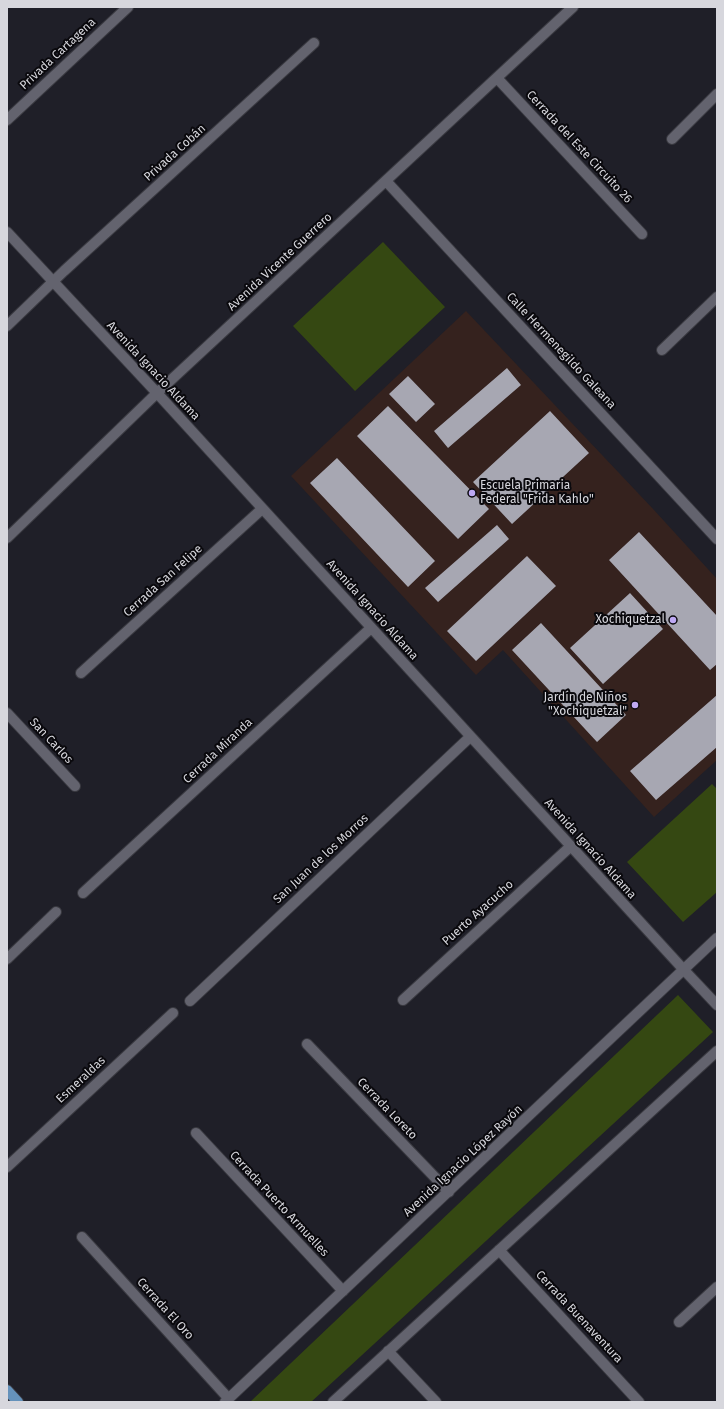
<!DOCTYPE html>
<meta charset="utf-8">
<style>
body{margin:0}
#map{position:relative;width:724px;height:1409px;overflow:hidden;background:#1f1f28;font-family:"Fira Sans",sans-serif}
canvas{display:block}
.frame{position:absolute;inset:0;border:8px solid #d7d7dd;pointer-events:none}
</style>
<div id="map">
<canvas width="724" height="1409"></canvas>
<div class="frame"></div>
</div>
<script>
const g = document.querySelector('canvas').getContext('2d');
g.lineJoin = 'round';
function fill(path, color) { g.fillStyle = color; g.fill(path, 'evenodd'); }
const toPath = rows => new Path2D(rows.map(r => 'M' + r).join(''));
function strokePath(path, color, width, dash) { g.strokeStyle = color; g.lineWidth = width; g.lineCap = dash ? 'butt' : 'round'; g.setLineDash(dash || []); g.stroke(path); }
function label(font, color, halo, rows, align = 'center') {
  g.font = font + ' "Fira Sans",sans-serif'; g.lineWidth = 4; g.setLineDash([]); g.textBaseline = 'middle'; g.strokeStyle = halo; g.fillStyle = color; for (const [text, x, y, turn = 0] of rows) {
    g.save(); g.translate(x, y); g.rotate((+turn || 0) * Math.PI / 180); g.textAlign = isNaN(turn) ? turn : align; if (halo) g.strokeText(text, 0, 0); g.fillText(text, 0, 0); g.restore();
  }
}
fill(toPath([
 [466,311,654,510,717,579,717,760,654,817,503,650,476,675,291,476]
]), '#35221e');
fill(toPath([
 [383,242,445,307,355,391,293,326],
 [712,784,717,789,717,892,683,922,627,862],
 [678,995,713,1032,311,1402,250,1402]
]), '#354812');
fill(toPath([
 [507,368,521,385,448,448,434,431],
 [408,376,435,404,416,422,389,394],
 [388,406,489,509,458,539,357,436],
 [550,411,589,453,512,524,473,482],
 [337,458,435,561,408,587,310,483],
 [497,525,509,539,438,602,425,588],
 [639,532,717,616,717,664,710,670,609,560],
 [527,556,556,586,476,661,447,631],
 [630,593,663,629,603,684,570,648],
 [541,623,626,715,597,742,512,650],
 [717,695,717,747,656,800,630,771]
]), '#a7a7b2');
const minor = toPath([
 [497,78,642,234],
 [7,120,128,7],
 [672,139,717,94],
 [386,181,717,539],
 [7,232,157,393,684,970,717,1005],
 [7,326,64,271,314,43],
 [662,350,717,297],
 [7,538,157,393,573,7],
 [81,673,262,509],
 [7,713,75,786],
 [83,893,371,628],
 [7,959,56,912],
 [403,1000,571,846],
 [190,1001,470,737],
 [307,1044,449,1192],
 [196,1133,343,1291],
 [7,1167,173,1013],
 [82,1237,229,1399],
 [499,1250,639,1402],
 [679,1322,717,1287],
 [388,1351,436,1402],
 [225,1402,717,938],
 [333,1402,717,1051]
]);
const major = toPath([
 [7,1390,18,1402]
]);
strokePath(minor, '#3a3a41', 12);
strokePath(major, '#3a3a41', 12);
strokePath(minor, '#63636e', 10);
strokePath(major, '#6592bb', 10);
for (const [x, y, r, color] of [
 [472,493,4,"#bea9f4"],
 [673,620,4,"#bea9f4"],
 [635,705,4,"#bea9f4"]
]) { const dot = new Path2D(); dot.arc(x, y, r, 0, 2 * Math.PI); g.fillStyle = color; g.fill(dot); strokePath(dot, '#0a090d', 1.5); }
label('12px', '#d7d7dd', '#0a090d', [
 ["Privada Cartagena",58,54,-43],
 ["Cerrada del Este Circuito 26",579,147,47],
 ["Privada Cobán",175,153,-42],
 ["Avenida Vicente Guerrero",280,262,-43],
 ["Calle Hermenegildo Galeana",561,351,47],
 ["Avenida Ignacio Aldama",153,371,47],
 ["Cerrada San Felipe",163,581,-42],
 ["Avenida Ignacio Aldama",372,610,48],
 ["San Carlos",51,741,47],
 ["Cerrada Miranda",218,751,-43],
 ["Avenida Ignacio Aldama",590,849,48],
 ["San Juan de los Morros",321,859,-43],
 ["Puerto Ayacucho",478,913,-42],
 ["Esmeraldas",81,1080,-43],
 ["Cerrada Loreto",387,1109,46],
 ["Avenida Ignacio López Rayón",463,1161,-43],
 ["Cerrada Puerto Armuelles",279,1204,47],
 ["Cerrada El Oro",165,1309,48],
 ["Cerrada Buenaventura",579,1317,47]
]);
label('12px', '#d7d7dd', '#0a090d', [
 ["Escuela Primaria",480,486,"left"],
 ["Federal \"Frida Kahlo\"",480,500,"left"],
 ["Xochiquetzal",665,620],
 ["Jardín de Niños",627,698],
 ["\"Xochiquetzal\"",627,712]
], 'right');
</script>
